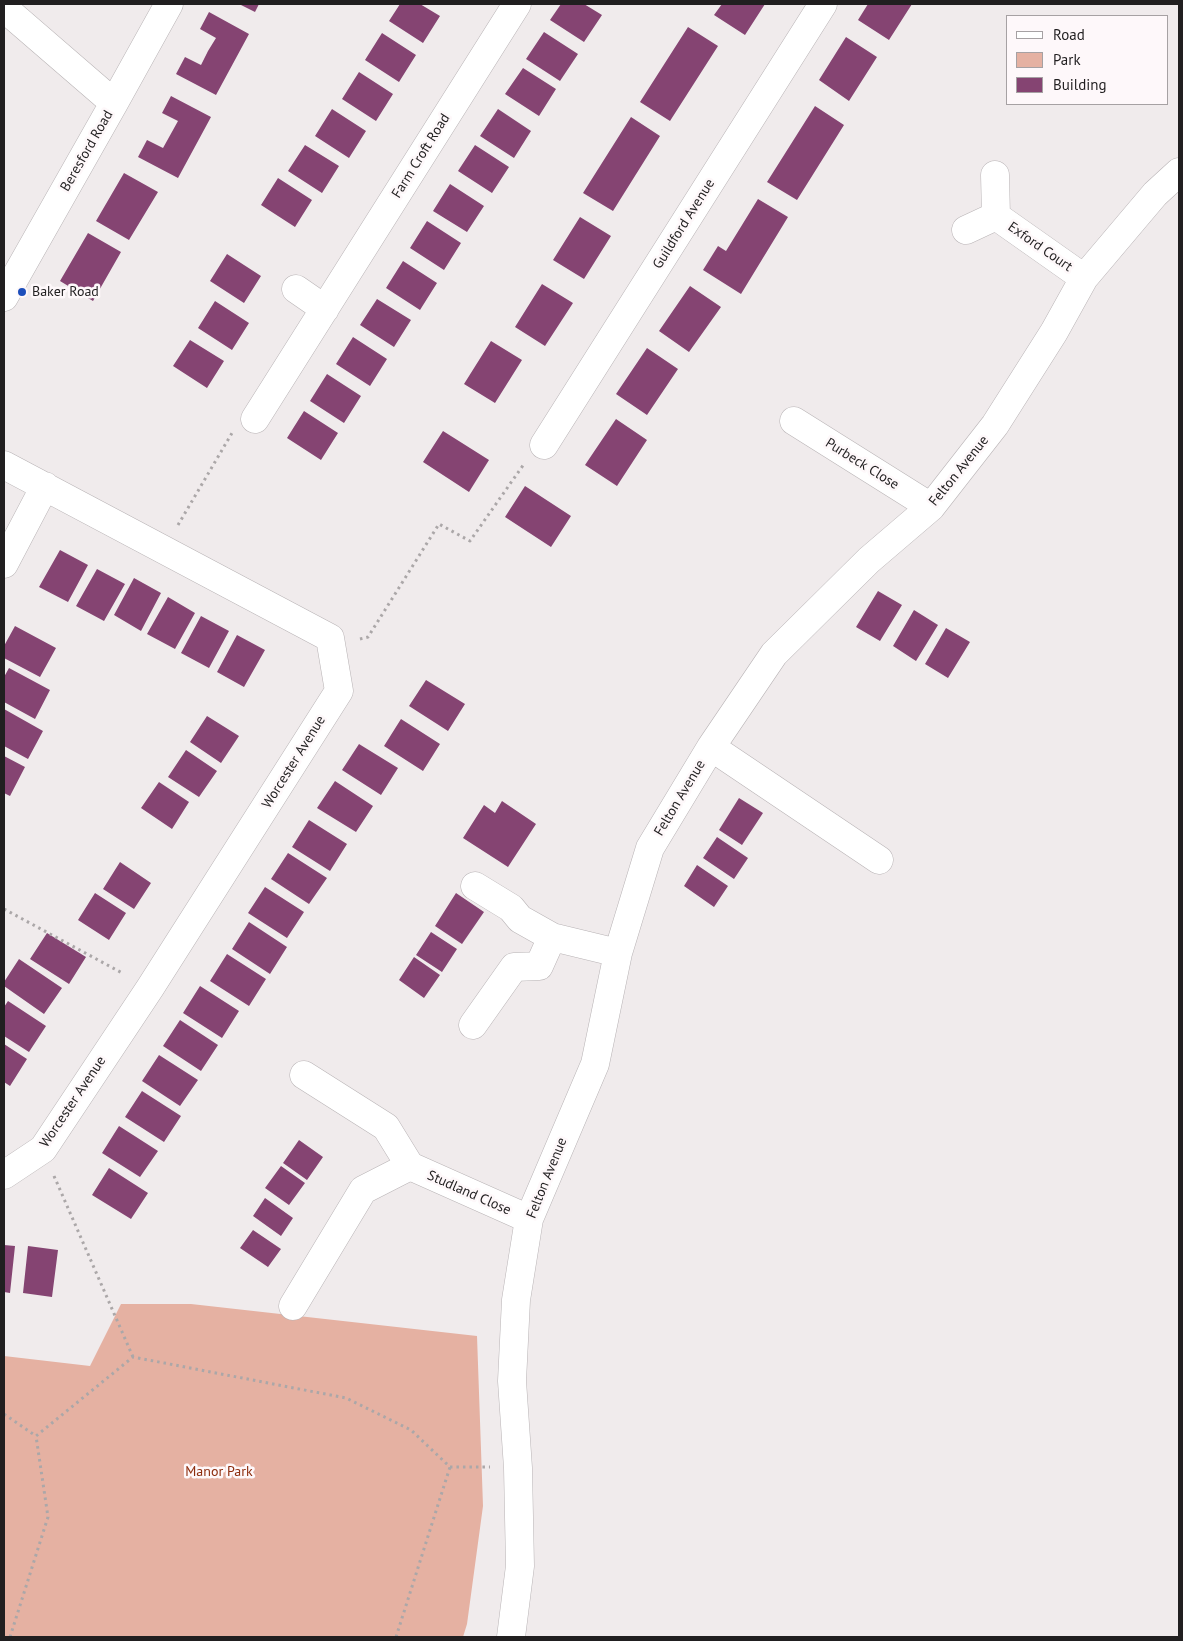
<!DOCTYPE html>
<style>
body{margin:0}
#map{position:relative;width:1183px;height:1641px;overflow:hidden;background:#f0ebec;font-family:"PT Sans",sans-serif}
canvas{display:block}
.frame{position:absolute;inset:0;border:5px solid #211f20;pointer-events:none}
.legend{position:absolute;left:1006px;top:15px;width:162px;height:90px;box-sizing:border-box;background:#fef8fa;border:1px solid #a6a1a3;margin:0;padding:6px 9px;list-style:none;font-size:15px;color:#211f20}
.legend li{display:flex;align-items:center;gap:10px;height:25px}
.legend b{width:25px;border:1px solid #a6a1a3}
</style>
<div id="map">
<canvas width="1183" height="1641"></canvas>
<div class="frame"></div>
<ul class="legend">
<li><b style="height:6px;background:#fff"></b>Road</li>
<li><b style="height:14px;background:#e5b1a2"></b>Park</li>
<li><b style="height:14px;background:#854472"></b>Building</li>
</ul>
</div>
<script>
const g = document.querySelector('canvas').getContext('2d');
g.lineJoin = 'round';
function fill(path, color) { g.fillStyle = color; g.fill(path, 'evenodd'); }
const toPath = rows => new Path2D(rows.map(r => 'M' + r).join(''));
function strokePath(path, color, width, dash) { g.strokeStyle = color; g.lineWidth = width; g.lineCap = dash ? 'butt' : 'round'; g.setLineDash(dash || []); g.stroke(path); }
function label(font, color, halo, rows, align = 'center') {
  g.font = font + ' "PT Sans",sans-serif'; g.lineWidth = 5; g.setLineDash([]); g.textBaseline = 'middle'; g.strokeStyle = halo; g.fillStyle = color; for (const [text, x, y, turn = 0] of rows) {
    g.save(); g.translate(x, y); g.rotate((+turn || 0) * Math.PI / 180); g.textAlign = isNaN(turn) ? turn : align; if (halo) g.strokeText(text, 0, 0); g.fillText(text, 0, 0); g.restore();
  }
}
fill(toPath([
 [121,1304,191,1304,477,1336,483,1506,467,1624,463,1637,4,1637,4,1356,90,1366]
]), '#e5b1a2');
fill(toPath([
 [239,4,259,4,255,12],
 [400,4,420,4,440,16,423,43,389,21],
 [561,4,584,4,602,15,584,42,550,20],
 [722,4,765,4,745,35,714,15],
 [868,4,912,4,889,40,858,20],
 [209,12,249,34,216,95,176,74,185,57,201,65,208,51,216,38,200,29],
 [688,27,718,46,670,121,640,102],
 [544,32,578,54,560,81,526,59],
 [382,33,416,55,399,82,365,60],
 [846,37,877,57,849,101,819,80],
 [523,68,556,89,539,116,505,94],
 [359,72,393,94,376,121,342,99],
 [171,96,211,117,178,178,138,157,147,140,163,148,178,121,162,113],
 [815,106,844,125,797,200,767,182],
 [332,109,366,131,349,158,315,136],
 [498,109,531,131,514,158,480,136],
 [631,117,660,136,613,211,583,193],
 [305,145,339,166,322,193,288,171],
 [475,145,509,167,492,193,458,171],
 [124,173,158,192,129,240,96,221],
 [278,178,312,200,295,227,261,205],
 [450,184,484,206,467,232,433,211],
 [758,199,788,217,741,294,703,270,718,246,726,251],
 [580,217,611,236,584,279,553,260],
 [427,221,461,243,444,270,410,248],
 [88,233,121,252,93,301,60,281],
 [227,254,261,276,244,303,210,281],
 [403,261,437,283,420,310,386,288],
 [542,284,573,303,545,346,515,327],
 [690,286,721,307,689,352,659,331],
 [377,299,411,320,394,347,360,325],
 [215,301,249,323,232,350,198,328],
 [353,337,387,359,370,386,336,364],
 [190,340,224,361,207,388,173,366],
 [491,341,522,360,495,403,464,384],
 [647,348,678,369,647,415,616,394],
 [327,374,361,396,344,423,310,401],
 [304,411,338,433,321,460,287,438],
 [616,419,647,440,617,486,585,465],
 [443,431,489,460,469,492,423,462],
 [525,486,571,516,551,547,505,517],
 [60,550,88,565,68,602,39,587],
 [97,569,125,584,104,621,76,606],
 [134,578,161,593,141,631,114,615],
 [878,591,902,605,880,641,856,627],
 [168,597,195,613,175,649,147,634],
 [914,610,938,625,916,661,893,646],
 [201,616,229,631,209,668,181,653],
 [15,626,56,648,40,677,4,658,4,646],
 [946,628,970,642,948,678,925,664],
 [237,635,265,650,244,687,217,672],
 [9,668,50,690,35,719,4,702,4,677],
 [426,680,465,704,448,731,409,706],
 [4,709,43,731,28,759,4,746],
 [207,716,239,736,221,763,190,742],
 [401,719,440,744,423,771,384,746],
 [359,744,398,768,381,795,342,770],
 [186,750,217,771,199,797,168,777],
 [4,756,25,767,10,796,4,793],
 [335,781,373,806,356,832,317,808],
 [159,782,189,802,172,829,141,808],
 [739,798,763,813,742,845,719,830],
 [502,801,536,824,508,867,463,838,484,805,495,813],
 [309,820,347,844,330,871,292,847],
 [717,837,748,858,734,879,703,858],
 [288,853,327,878,309,904,271,879],
 [120,862,151,883,134,909,103,889],
 [697,865,728,886,714,907,684,886],
 [265,887,304,912,287,938,248,913],
 [95,893,126,913,109,940,78,920],
 [456,893,484,912,462,944,435,926],
 [249,922,287,947,270,974,232,949],
 [431,932,457,949,442,972,416,955],
 [47,933,86,957,69,984,30,959],
 [227,954,266,979,249,1006,210,981],
 [414,957,440,975,424,998,399,980],
 [19,959,62,988,44,1014,4,986,4,982],
 [200,986,239,1011,222,1038,183,1013],
 [8,1001,46,1026,29,1052,4,1036,4,1007],
 [180,1020,218,1045,201,1071,163,1046],
 [4,1044,27,1059,10,1086,4,1082],
 [159,1055,198,1080,180,1106,142,1081],
 [142,1091,181,1116,164,1142,125,1117],
 [119,1126,158,1151,140,1177,102,1153],
 [299,1140,323,1157,307,1180,283,1163],
 [281,1166,305,1183,289,1205,265,1188],
 [109,1168,148,1193,131,1219,92,1195],
 [265,1198,293,1218,281,1236,253,1216],
 [253,1230,281,1249,268,1267,240,1248],
 [4,1245,15,1246,10,1293,4,1292],
 [28,1246,58,1250,52,1297,23,1293]
]), '#854472');
const minor = toPath([
 [4,8,114,103],
 [996,216,1084,278],
 [966,230,996,216,995,175],
 [296,289,325,309],
 [4,297,114,103,169,4],
 [255,419,517,4],
 [794,421,931,507],
 [544,445,823,4],
 [4,465,330,638,339,691,150,988,43,1149,4,1175],
 [4,564,45,486],
 [711,747,879,860],
 [475,886,511,908,520,919,552,937,618,953],
 [473,1025,514,967,539,966,552,937],
 [304,1075,386,1127,410,1166],
 [410,1166,529,1219],
 [293,1306,363,1190,410,1166],
 [511,1637,520,1566,518,1468,512,1381,516,1300,529,1219,595,1064,618,953,650,848,711,747,774,654,869,560,931,507,995,425,1054,332,1084,278,1155,194,1179,172]
]);
strokePath(minor, '#b8b3b5', 29);
strokePath(toPath([
 [178,525,232,433],
 [360,639,368,637,439,524,470,541,524,464],
 [4,909,124,974],
 [54,1176,133,1357],
 [4,1414,36,1436,133,1357,346,1398,411,1430,450,1467,490,1467],
 [10,1637,48,1517,36,1436],
 [396,1637,450,1467]
]), '#aba7a8', 3, [2.5, 4]);
strokePath(minor, '#fff', 28);
for (const [x, y, r, color] of [
 [22,292,5,"#1c4ebb"]
]) { const dot = new Path2D(); dot.arc(x, y, r, 0, 2 * Math.PI); g.fillStyle = color; g.fill(dot); strokePath(dot, '#fef8fa', 2); }
label('14px', '#211f20', '#fef8fa', [
 ["Beresford Road",87,151,-60],
 ["Farm Croft Road",421,156,-58],
 ["Guildford Avenue",684,224,-58],
 ["Exford Court",1040,247,35],
 ["Purbeck Close",862,464,32],
 ["Felton Avenue",959,471,-51],
 ["Worcester Avenue",294,762,-58],
 ["Felton Avenue",680,798,-59],
 ["Worcester Avenue",73,1102,-56],
 ["Felton Avenue",547,1178,-68],
 ["Studland Close",469,1193,24]
]);
label('14px', '#211f20', '#fef8fa', [
 ["Baker Road",32,292]
], 'left');
label('14px', '#8d2d0e', '#fef8fa', [
 ["Manor Park",219,1472]
]);
</script>
